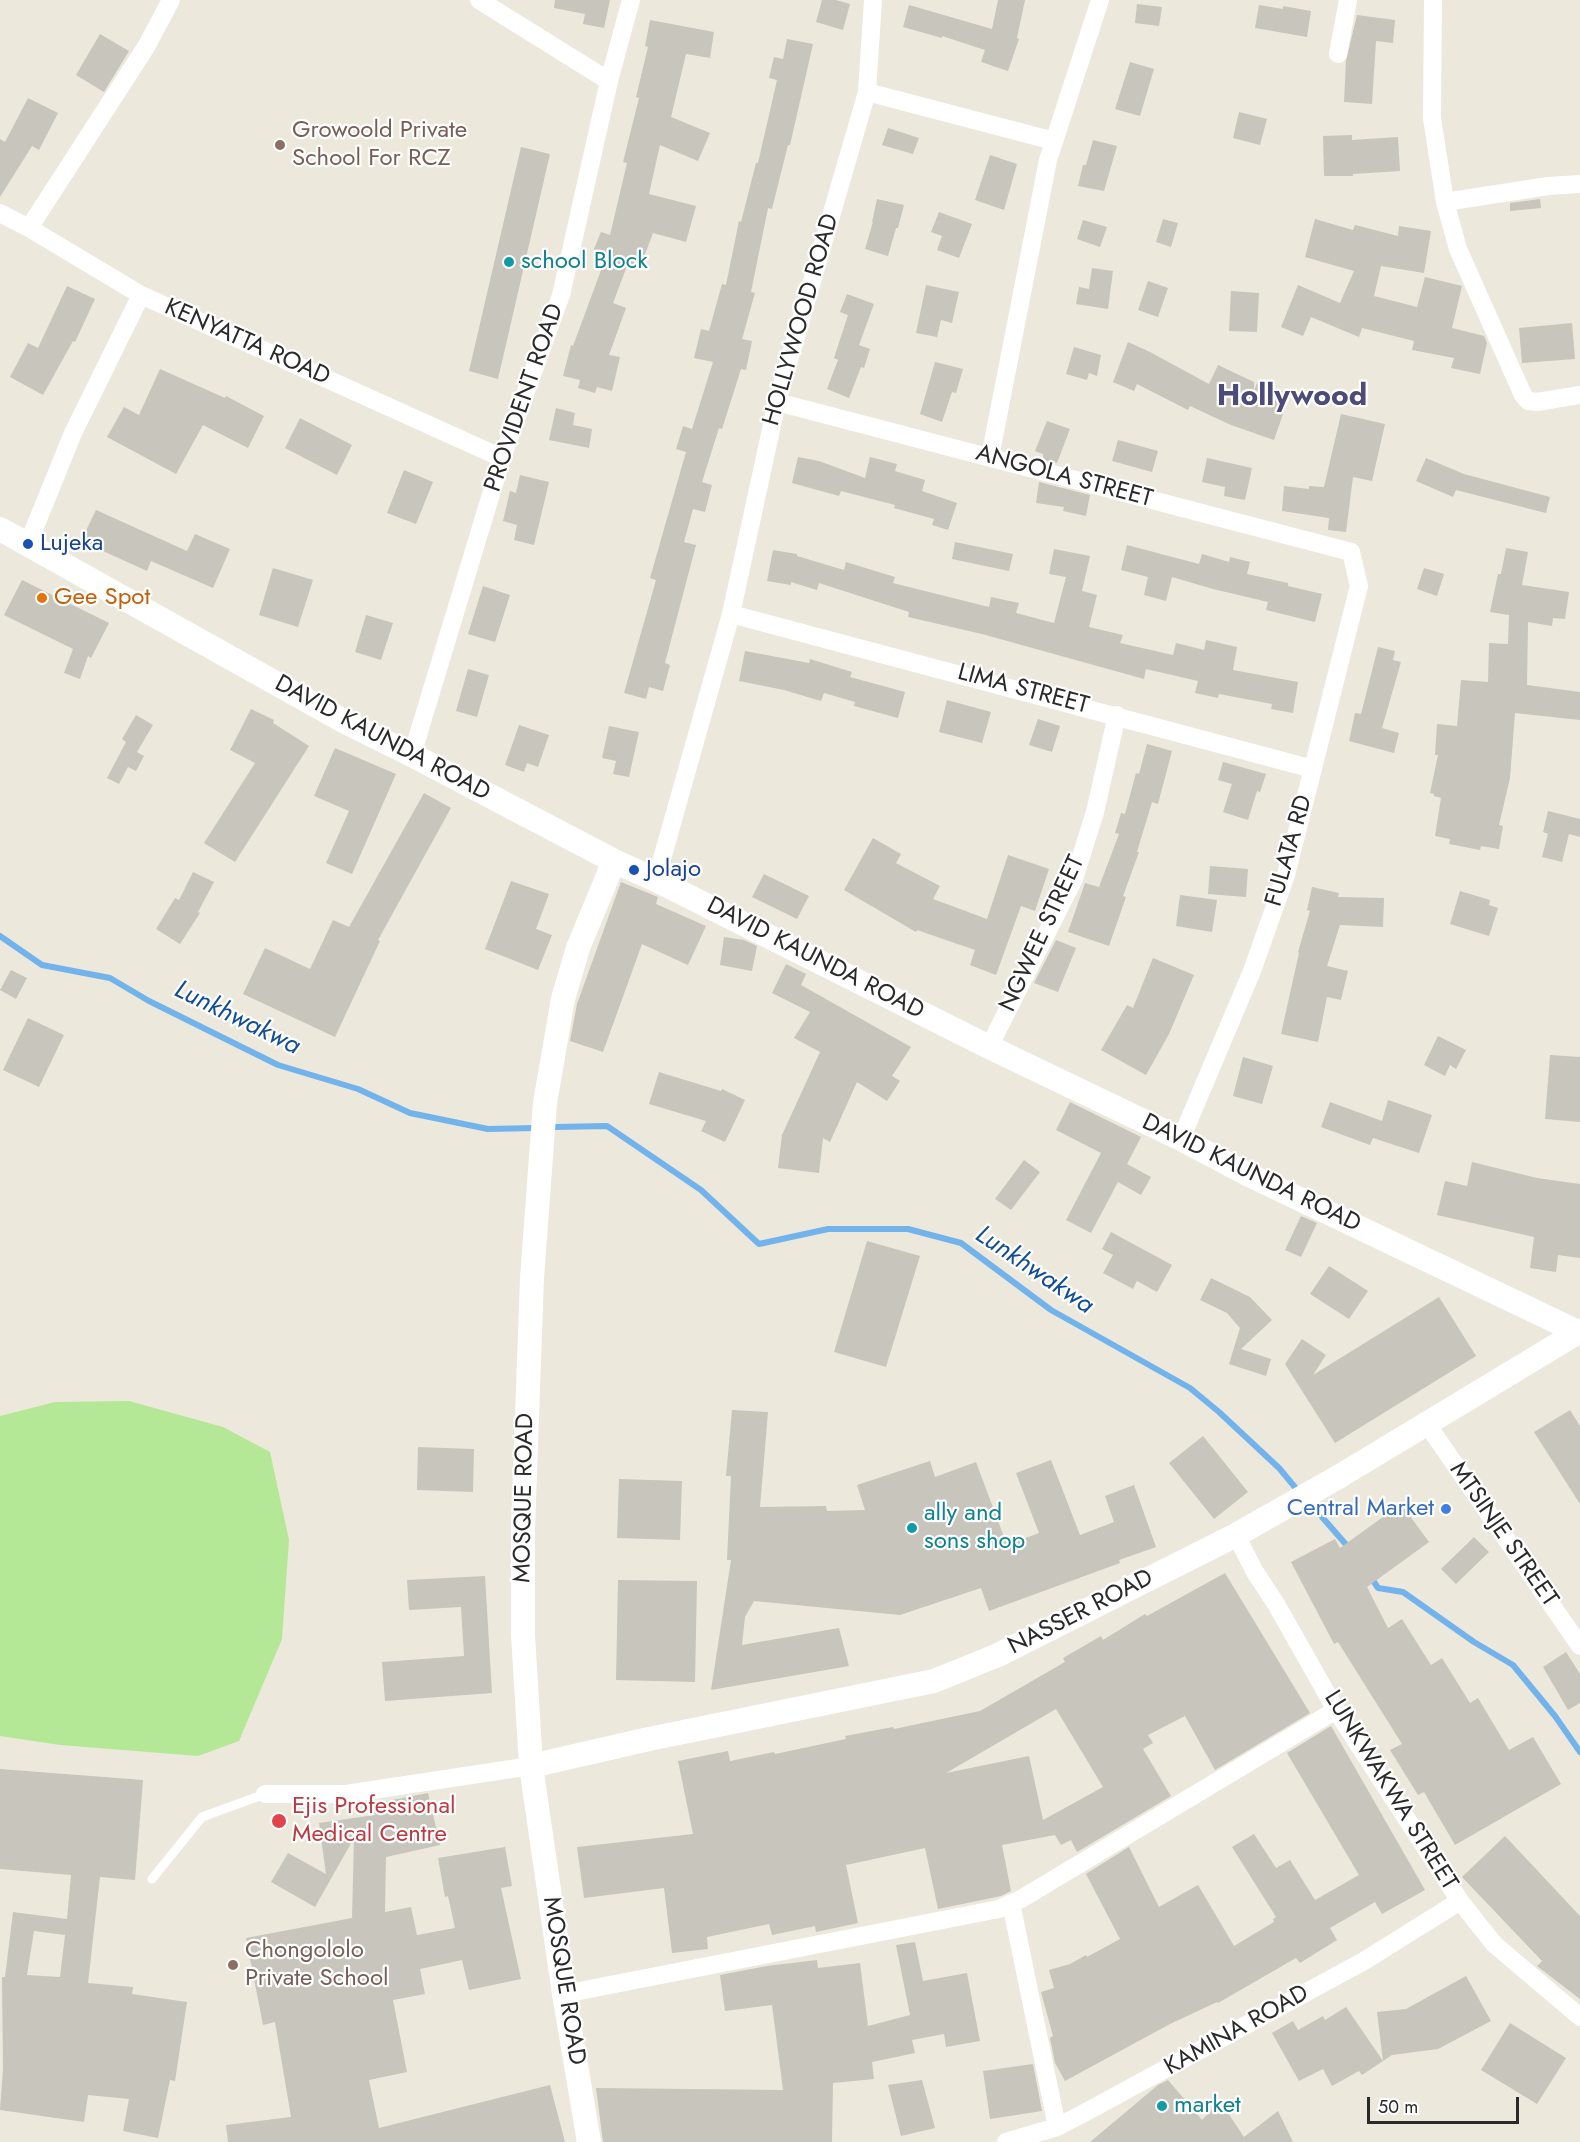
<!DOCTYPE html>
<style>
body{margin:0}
#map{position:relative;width:1580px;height:2142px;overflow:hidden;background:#ece8dc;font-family:Jost,sans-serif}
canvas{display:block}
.scale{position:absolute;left:1367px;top:2097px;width:152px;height:27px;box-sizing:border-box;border:3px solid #2a2a2a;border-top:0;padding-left:8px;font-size:18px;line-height:21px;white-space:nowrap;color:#2a2a2a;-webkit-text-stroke:4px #fff;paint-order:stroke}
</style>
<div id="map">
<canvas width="1580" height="2142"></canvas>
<div class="scale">50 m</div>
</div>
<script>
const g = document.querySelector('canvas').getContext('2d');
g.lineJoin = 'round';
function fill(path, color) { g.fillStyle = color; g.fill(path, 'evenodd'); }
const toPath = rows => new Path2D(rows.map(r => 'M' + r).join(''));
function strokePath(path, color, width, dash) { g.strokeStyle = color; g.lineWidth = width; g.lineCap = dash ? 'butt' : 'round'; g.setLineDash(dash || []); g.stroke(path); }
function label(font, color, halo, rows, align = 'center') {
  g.font = font + ' Jost,sans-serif'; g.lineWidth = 4.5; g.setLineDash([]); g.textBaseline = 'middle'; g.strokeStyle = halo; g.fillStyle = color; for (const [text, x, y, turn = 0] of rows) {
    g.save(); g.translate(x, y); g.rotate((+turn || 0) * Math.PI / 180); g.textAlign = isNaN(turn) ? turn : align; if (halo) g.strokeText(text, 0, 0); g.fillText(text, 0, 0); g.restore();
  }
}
fill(toPath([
 [129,1401,223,1427,270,1452,289,1540,282,1639,239,1741,198,1756,60,1745,0,1736,0,1416,55,1402]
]), '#b5e896');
strokePath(toPath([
 [0,936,42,965,110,978,149,1001,278,1065,358,1089,410,1113,488,1129,535,1128],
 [556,1127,607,1126,701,1190,759,1244,828,1229,908,1229,961,1243,1051,1310,1190,1388,1219,1412,1279,1468,1299,1492],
 [1322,1517,1350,1549],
 [1370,1576,1378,1588,1403,1592,1474,1642,1513,1665,1555,1716,1580,1752]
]), '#72b3eb', 6);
fill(toPath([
 [555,0,610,0,604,28,583,24,585,14,554,8],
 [822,0,836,0,850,4,843,30,816,22],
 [998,0,1025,0,1017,38,1019,39,1008,71,981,62,985,50,942,36,942,38,903,27,909,5,992,29],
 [1137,4,1162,7,1159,26,1135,23],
 [1259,5,1283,9,1283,6,1311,11,1307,37,1255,28],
 [1357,15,1395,20,1393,43,1376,41,1372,104,1344,102,1346,61],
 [650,20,714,32,710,58,686,54,671,117,710,133,698,161,660,145,649,194,696,206,686,242,653,233,639,270,627,266,613,303,626,308,609,355,620,357,612,391,597,387,595,393,578,388,580,380,563,376,571,345,573,346,607,254,594,249,601,232,610,235,627,163,623,162,639,98,636,97,648,47,645,46],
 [100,34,129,51,104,92,76,75],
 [787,39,813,44,790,145,788,145,772,209,768,208,751,292,755,293,742,339,752,341,746,370,741,369,722,429,719,428,702,482,712,485,705,512,693,509,684,542,696,545,665,663,670,665,663,691,649,687,646,699,624,693,656,580,650,578,686,452,676,449,683,426,692,429,713,362,694,358,701,329,709,331,722,284,726,285,739,221,741,222,756,163,758,163,777,80,769,78,774,57,783,59],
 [1130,62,1154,69,1140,116,1115,109],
 [28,98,58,113,39,150,32,146,0,197,0,139,5,142],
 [1239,112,1267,119,1260,145,1233,138],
 [888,128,919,138,913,154,882,145],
 [1352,135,1352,140,1398,137,1400,171,1353,174,1353,176,1324,176,1323,136],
 [1093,140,1117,146,1104,191,1078,186,1083,165,1086,165],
 [521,147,550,154,498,379,469,371],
 [990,155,1017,164,1004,210,975,200],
 [877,199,904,205,898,228,896,228,888,256,865,249,873,222,872,222],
 [1540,199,1541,208,1510,211,1510,203],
 [939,212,972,224,959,258,937,250,942,236,931,232],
 [1163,219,1178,223,1171,247,1156,242],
 [1315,219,1353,230,1355,225,1398,236,1399,226,1431,231,1424,273,1381,266,1374,296,1417,307,1425,277,1462,286,1452,328,1484,336,1487,343,1480,374,1451,368,1454,358,1412,350,1414,341,1362,328,1359,337,1311,317,1303,336,1281,327,1298,285,1340,303,1354,271,1305,257],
 [1083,220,1107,227,1100,247,1077,239],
 [1092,268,1113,271,1108,309,1076,304,1079,287,1089,289],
 [1148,281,1168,288,1158,317,1138,310],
 [926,285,959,292,952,323,941,320,937,337,916,333],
 [67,286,95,299,75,342,73,341,43,395,10,377,28,343,38,348],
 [1231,291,1259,293,1257,332,1229,331],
 [847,294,874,304,859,345,870,349,864,368,861,367,849,398,827,389,838,360,834,358,848,315,840,312],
 [1572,323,1575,359,1522,363,1519,328],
 [1128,342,1150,352,1209,384,1218,365,1254,382,1254,391,1257,383,1290,394,1274,440,1231,425,1190,406,1188,410,1137,384,1134,391,1113,382],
 [1074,347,1101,355,1097,376,1089,373,1087,380,1066,374],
 [935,362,963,369,956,393,952,392,942,422,920,414],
 [160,369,225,398,226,396,264,416,248,448,203,425,176,474,107,437,124,407,139,415],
 [556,408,575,413,573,425,592,429,589,448,549,440],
 [1341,414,1385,424,1372,481,1353,477,1346,532,1328,530,1329,518,1282,511,1284,486,1309,489,1309,486,1324,487],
 [300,418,352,445,337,475,285,448],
 [1047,421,1070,429,1057,463,1043,460,1043,454,1035,451],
 [1118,440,1158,451,1152,472,1112,461],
 [798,457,819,461,865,478,870,457,897,464,895,471,925,480,922,491,957,503,948,530,932,525,934,519,894,508,895,505,841,491,839,496,792,483],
 [1207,458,1252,468,1245,500,1224,496,1225,487,1202,482],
 [1426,458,1464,474,1550,497,1546,513,1456,490,1453,497,1416,481],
 [404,470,433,482,416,524,387,513],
 [520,475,549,482,534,545,514,540,517,525,503,521,510,491,516,493],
 [1039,482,1090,495,1086,516,1063,511,1064,507,1036,503],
 [96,510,187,551,195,534,230,549,213,588,151,561,147,571,81,541],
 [955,542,1013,554,1009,571,952,559],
 [1127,545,1199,564,1202,554,1229,562,1230,557,1250,562,1247,574,1288,583,1288,586,1322,594,1315,622,1266,610,1268,602,1213,589,1172,577,1166,601,1144,595,1148,577,1121,570],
 [1506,548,1528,552,1522,585,1569,592,1565,619,1553,618,1552,626,1528,622,1527,685,1580,692,1580,720,1515,713,1510,778,1499,825,1503,826,1499,849,1481,846,1480,850,1449,844,1450,839,1435,836,1441,798,1434,796,1434,794,1430,793,1438,755,1435,755,1437,724,1457,726,1461,680,1488,682,1489,643,1508,644,1509,615,1490,612,1498,574,1501,574],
 [1054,549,1090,556,1082,591,1097,595,1089,627,1123,635,1120,643,1173,655,1176,643,1204,650,1206,640,1237,647,1233,670,1298,682,1293,713,1271,709,1272,704,1219,694,1218,698,1195,693,1198,681,1146,669,1144,679,982,634,908,617,909,612,819,583,817,590,791,582,791,585,767,581,773,550,797,554,797,556,844,570,846,562,895,577,893,583,989,607,991,597,1019,603,1016,613,1054,623,1066,577,1049,574],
 [273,568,313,580,298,627,259,615],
 [1424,568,1444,574,1437,596,1417,589],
 [22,580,109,623,91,658,88,656,80,679,64,673,73,649,4,615],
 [483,586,510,595,495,642,468,634],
 [366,615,393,623,381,660,355,652],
 [1378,647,1395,651,1393,660,1401,662,1382,728,1399,733,1394,753,1349,741,1355,713,1361,714],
 [745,651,809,663,810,659,852,672,850,677,905,692,898,718,854,706,855,702,824,693,821,701,784,690,739,681],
 [468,669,489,675,477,717,456,711],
 [947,700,991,712,982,743,939,732],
 [251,709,274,720,273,723,309,746,235,862,204,843,255,763,230,750],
 [136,715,153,725,137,752,144,756,136,771,128,767,119,784,107,778,126,742,122,739],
 [1038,719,1060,726,1052,752,1029,745],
 [519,725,549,735,538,767,527,763,524,772,505,765],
 [609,726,639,732,629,777,613,774,616,761,602,758],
 [1147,744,1172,751,1158,804,1152,802,1137,852,1139,852,1123,896,1126,897,1109,946,1068,932,1085,883,1099,887,1119,834,1115,833,1121,813,1125,814,1136,773,1139,774],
 [335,748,396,774,352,874,326,863,349,811,314,796],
 [1223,762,1266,774,1260,792,1257,791,1248,820,1223,812,1232,784,1218,780],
 [424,793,451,808,378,940,380,941,335,1037,243,994,265,948,310,969,333,920,349,927],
 [1548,811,1580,819,1580,837,1569,834,1562,862,1542,857,1548,834,1543,832],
 [873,838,901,854,896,863,940,886,933,899,987,919,1008,855,1049,869,1035,911,1021,906,996,975,970,965,975,950,917,930,916,932,844,890],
 [1210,866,1248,869,1246,897,1208,894],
 [193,872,214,882,198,912,200,913,180,944,156,929,175,898,179,900],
 [764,874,809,896,797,919,752,897],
 [511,881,549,894,536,929,552,935,538,970,485,949],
 [621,882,658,897,656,904,706,926,688,965,642,944,603,1052,570,1041,577,1004],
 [1312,887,1339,893,1338,897,1384,898,1383,927,1340,925,1327,966,1348,971,1341,1000,1327,997,1318,1042,1281,1034,1299,953,1298,952,1310,911,1307,910],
 [1460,891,1490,900,1489,905,1498,908,1489,936,1450,924],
 [1180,895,1217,900,1212,932,1176,926],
 [724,937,744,940,757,946,752,971,720,965],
 [1056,940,1076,948,1058,992,1034,983],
 [1153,958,1194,975,1169,1034,1146,1075,1101,1050,1127,1005,1133,1008],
 [786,964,806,974,801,985,911,1047,892,1076,900,1081,887,1101,857,1082,830,1142,823,1138,819,1173,778,1168,782,1135,820,1052,794,1038,810,1012,772,993],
 [11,970,27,978,16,999,0,990],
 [28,1018,64,1035,39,1087,3,1070],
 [1438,1036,1466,1050,1456,1069,1450,1065,1445,1076,1424,1065],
 [1550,1055,1580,1057,1580,1122,1545,1119],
 [1243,1057,1273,1066,1262,1104,1233,1096],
 [659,1072,721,1091,722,1089,745,1100,725,1142,701,1131,706,1121,649,1104],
 [1388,1100,1432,1115,1419,1153,1373,1138,1370,1145,1321,1127,1330,1102,1382,1121],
 [1070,1102,1141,1137,1127,1164,1151,1177,1141,1195,1118,1182,1091,1233,1066,1220,1101,1153,1056,1130],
 [1024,1160,1040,1172,1011,1210,995,1199],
 [1472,1162,1537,1178,1580,1184,1580,1258,1558,1255,1556,1272,1530,1268,1534,1237,1437,1215,1445,1181,1467,1186],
 [1301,1216,1317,1223,1301,1257,1285,1250],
 [1111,1232,1172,1265,1157,1292,1137,1281,1133,1289,1103,1273,1113,1255,1102,1249],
 [867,1241,920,1256,886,1367,834,1352],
 [1329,1266,1368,1291,1349,1319,1310,1294],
 [1211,1278,1250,1297,1272,1320,1241,1349,1271,1359,1266,1376,1229,1364,1240,1328,1227,1313,1200,1300],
 [1439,1297,1476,1356,1335,1443,1285,1364,1302,1339,1326,1355,1313,1375],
 [732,1410,768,1412,760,1507,826,1506,827,1511,865,1510,857,1485,930,1461,935,1477,976,1462,1007,1545,1039,1533,1016,1473,1051,1460,1080,1535,1114,1522,1105,1496,1134,1485,1156,1547,1119,1560,1120,1563,989,1611,981,1588,900,1615,754,1601,745,1617,742,1645,839,1628,849,1666,711,1690,731,1560,727,1560,731,1476,726,1476],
 [1570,1410,1580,1426,1580,1504,1534,1432],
 [1203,1436,1248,1492,1214,1519,1169,1463],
 [418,1447,474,1449,473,1492,417,1490],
 [619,1479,682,1481,680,1540,617,1538],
 [1401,1504,1429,1542,1367,1587,1388,1628,1402,1619,1431,1665,1442,1658,1470,1703,1478,1698,1509,1750,1533,1737,1561,1784,1455,1845,1424,1792,1418,1795,1390,1750,1402,1744,1338,1642,1334,1644,1291,1562,1335,1539,1340,1548],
 [1474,1537,1489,1552,1456,1584,1441,1569],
 [1225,1573,1310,1713,1215,1770,1185,1716,1148,1735,1153,1743,1143,1749,1171,1796,1077,1852,1071,1840,1061,1845,1055,1835,1002,1845,1011,1891,1001,1896,938,1909,925,1848,846,1865,858,1923,816,1932,815,1926,772,1935,769,1924,707,1937,708,1949,672,1953,664,1888,584,1898,577,1847,693,1834,678,1761,728,1751,730,1761,774,1752,775,1754,846,1739,845,1736,893,1727,894,1729,980,1711,1065,1662,1063,1658,1101,1636,1103,1640,1145,1614,1147,1616],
 [1056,1709,1103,1787,1043,1820,1029,1756,946,1773],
 [485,1576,492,1693,385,1701,382,1662,464,1656,461,1607,409,1610,407,1580],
 [618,1580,697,1581,695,1682,616,1680],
 [1566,1652,1580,1674,1580,1703,1568,1710,1543,1667],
 [1331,1726,1425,1890,1382,1914,1375,1902,1330,1928,1337,1940,1300,1963,1296,1958,1218,2003,1217,2002,1170,2024,1065,2081,1055,2063,1050,2038,1053,2036,1041,1992,1054,1988,1049,1970,1070,1964,1086,1955,1087,1957,1120,1939,1086,1874,1089,1872,1129,1847,1159,1907,1198,1885,1234,1946,1274,1922,1273,1919,1276,1917,1232,1847,1254,1834,1276,1868,1290,1860,1315,1900,1359,1875,1287,1753],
 [0,1769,143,1780,135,1880,100,1877,88,1983,133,1987,132,1994,187,2002,175,2081,170,2080,158,2138,123,2131,129,2099,88,2095,84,2122,0,2110,3,2069,2,1977,5,1977,13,1912,67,1919,71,1875,0,1869],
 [34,1931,65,1935,60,1977,27,1975],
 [428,1793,440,1845,386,1857,385,1912,411,1907,417,1935,455,1928,448,1896,445,1897,438,1858,505,1847,512,1886,501,1888,521,1979,469,1990,462,1960,420,1969,425,1994,393,2000,407,2072,369,2080,379,2128,550,2085,565,2142,228,2142,226,2125,291,2117,275,2022,263,2025,246,1938,352,1918,354,1838,315,1907,271,1882,288,1853,326,1874,319,1823,375,1815,372,1804],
 [1505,1836,1580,1916,1580,1999,1537,1966,1542,1961,1462,1877],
 [915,1942,923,1981,967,1973,980,2041,946,2047,944,2034,912,2040,915,2053,872,2062,874,2079,833,2083,832,2142,603,2142,596,2088,783,2090,772,2005,725,2011,720,1975,767,1966,817,1960,818,1968,860,1963,868,2026,910,2015,896,1945],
 [1466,1976,1491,2021,1438,2049,1392,2055,1383,2061,1377,2012,1406,2009],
 [1346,2007,1383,2061,1362,2075,1359,2071,1332,2086,1323,2069,1299,2081,1272,2033,1293,2021,1298,2030,1323,2016,1325,2020],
 [1510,2023,1566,2058,1537,2104,1481,2070],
 [1033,2064,1042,2111,990,2119,983,2071],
 [922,2080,935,2128,901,2136,888,2085],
 [1168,2080,1202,2120,1220,2101,1244,2137,1278,2111,1293,2142,1090,2142,1158,2085]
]), '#c7c5bc');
strokePath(toPath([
 [152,1879,202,1817,265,1794]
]), '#fff', 9);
strokePath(toPath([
 [479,0,609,81],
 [1433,0,1432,118,1445,202,1458,249,1523,395,1528,401,1537,402,1580,395],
 [1338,54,1348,0],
 [867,92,1054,141],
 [1445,202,1548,186,1580,184],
 [0,213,29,228,141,295,502,458],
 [29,228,146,47,171,0],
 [777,402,1351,552,1359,586,1286,875,1252,971,1181,1139],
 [990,457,1048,160,1100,0],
 [28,544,73,433,141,295],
 [731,614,1313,769],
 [412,755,502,458,561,295,609,81,631,0],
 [656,880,731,614,777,402,867,92,873,0],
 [989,1047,1074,879,1095,812,1117,715],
 [1427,1424,1580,1646],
 [1236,1535,1255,1572,1276,1604,1336,1710,1460,1901,1494,1944,1580,2017],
 [265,1794,346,1794,531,1766],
 [1011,1903,1057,2127],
 [564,1994,999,1909,1021,1899,1336,1710],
 [1006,2142,1057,2127,1086,2112,1364,1961,1460,1901]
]), '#fff', 18);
strokePath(toPath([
 [0,529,347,723,412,755,614,861,656,880,989,1047,1181,1139,1247,1174,1578,1332],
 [531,1766,649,1739,934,1681,998,1655,1236,1535,1340,1476,1580,1331],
 [589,2142,564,1994,531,1766,523,1635,523,1528,532,1278,545,1103,563,999,578,948,614,861]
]), '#fff', 24);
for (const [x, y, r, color] of [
 [280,145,6,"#8d6e63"],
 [509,262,6,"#0f9aa8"],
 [28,544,6,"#1a4fb4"],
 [42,598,6,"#e8710a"],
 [634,870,6,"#1a4fb4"],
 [1446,1509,6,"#3f7fe0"],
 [912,1528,6,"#0f9aa8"],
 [279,1821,8,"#e0444e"],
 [233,1965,6,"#8d6e63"],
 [1162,2106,6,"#0f9aa8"]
]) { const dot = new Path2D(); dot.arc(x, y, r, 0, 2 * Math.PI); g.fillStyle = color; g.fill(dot); strokePath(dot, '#fff', 2); }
label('24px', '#785e54', '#fff', [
 ["Growoold Private",292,131],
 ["School For RCZ",292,159],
 ["Chongololo",245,1951],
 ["Private School",245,1979]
], 'left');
label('24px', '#0d838f', '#fff', [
 ["school Block",521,262],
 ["ally and",924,1514],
 ["sons shop",924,1542],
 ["market",1174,2106]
], 'left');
label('24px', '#2a2a2a', '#fff', [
 ["HOLLYWOOD ROAD",802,320,-74],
 ["KENYATTA ROAD",247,343,24],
 ["PROVIDENT ROAD",525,398,-71],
 ["ANGOLA STREET",1064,477,15],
 ["LIMA STREET",1023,690,15],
 ["DAVID KAUNDA ROAD",382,739,28],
 ["FULATA RD",1290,851,-74],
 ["NGWEE STREET",1043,934,-65],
 ["DAVID KAUNDA ROAD",815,959,27],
 ["DAVID KAUNDA ROAD",1251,1174,26],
 ["MOSQUE ROAD",525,1498,-89],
 ["MTSINJE STREET",1503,1535,55],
 ["NASSER ROAD",1081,1613,-27],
 ["LUNKWAKWA STREET",1390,1791,58],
 ["MOSQUE ROAD",563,1981,81],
 ["KAMINA ROAD",1237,2031,-29]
]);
label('24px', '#164399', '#fff', [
 ["Lujeka",40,544],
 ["Jolajo",646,870]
], 'left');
label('24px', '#c56008', '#fff', [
 ["Gee Spot",54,598]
], 'left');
label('24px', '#366cbe', '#fff', [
 ["Central Market",1434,1509]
], 'right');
label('24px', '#be3a42', '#fff', [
 ["Ejis Professional",292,1807],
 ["Medical Centre",292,1835]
], 'left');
label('italic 26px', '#114e97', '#fff', [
 ["Lunkhwakwa",237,1019,26],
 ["Lunkhwakwa",1034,1271,34]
]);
label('bold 30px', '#4c4b79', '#fff', [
 ["Hollywood",1292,398]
]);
</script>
